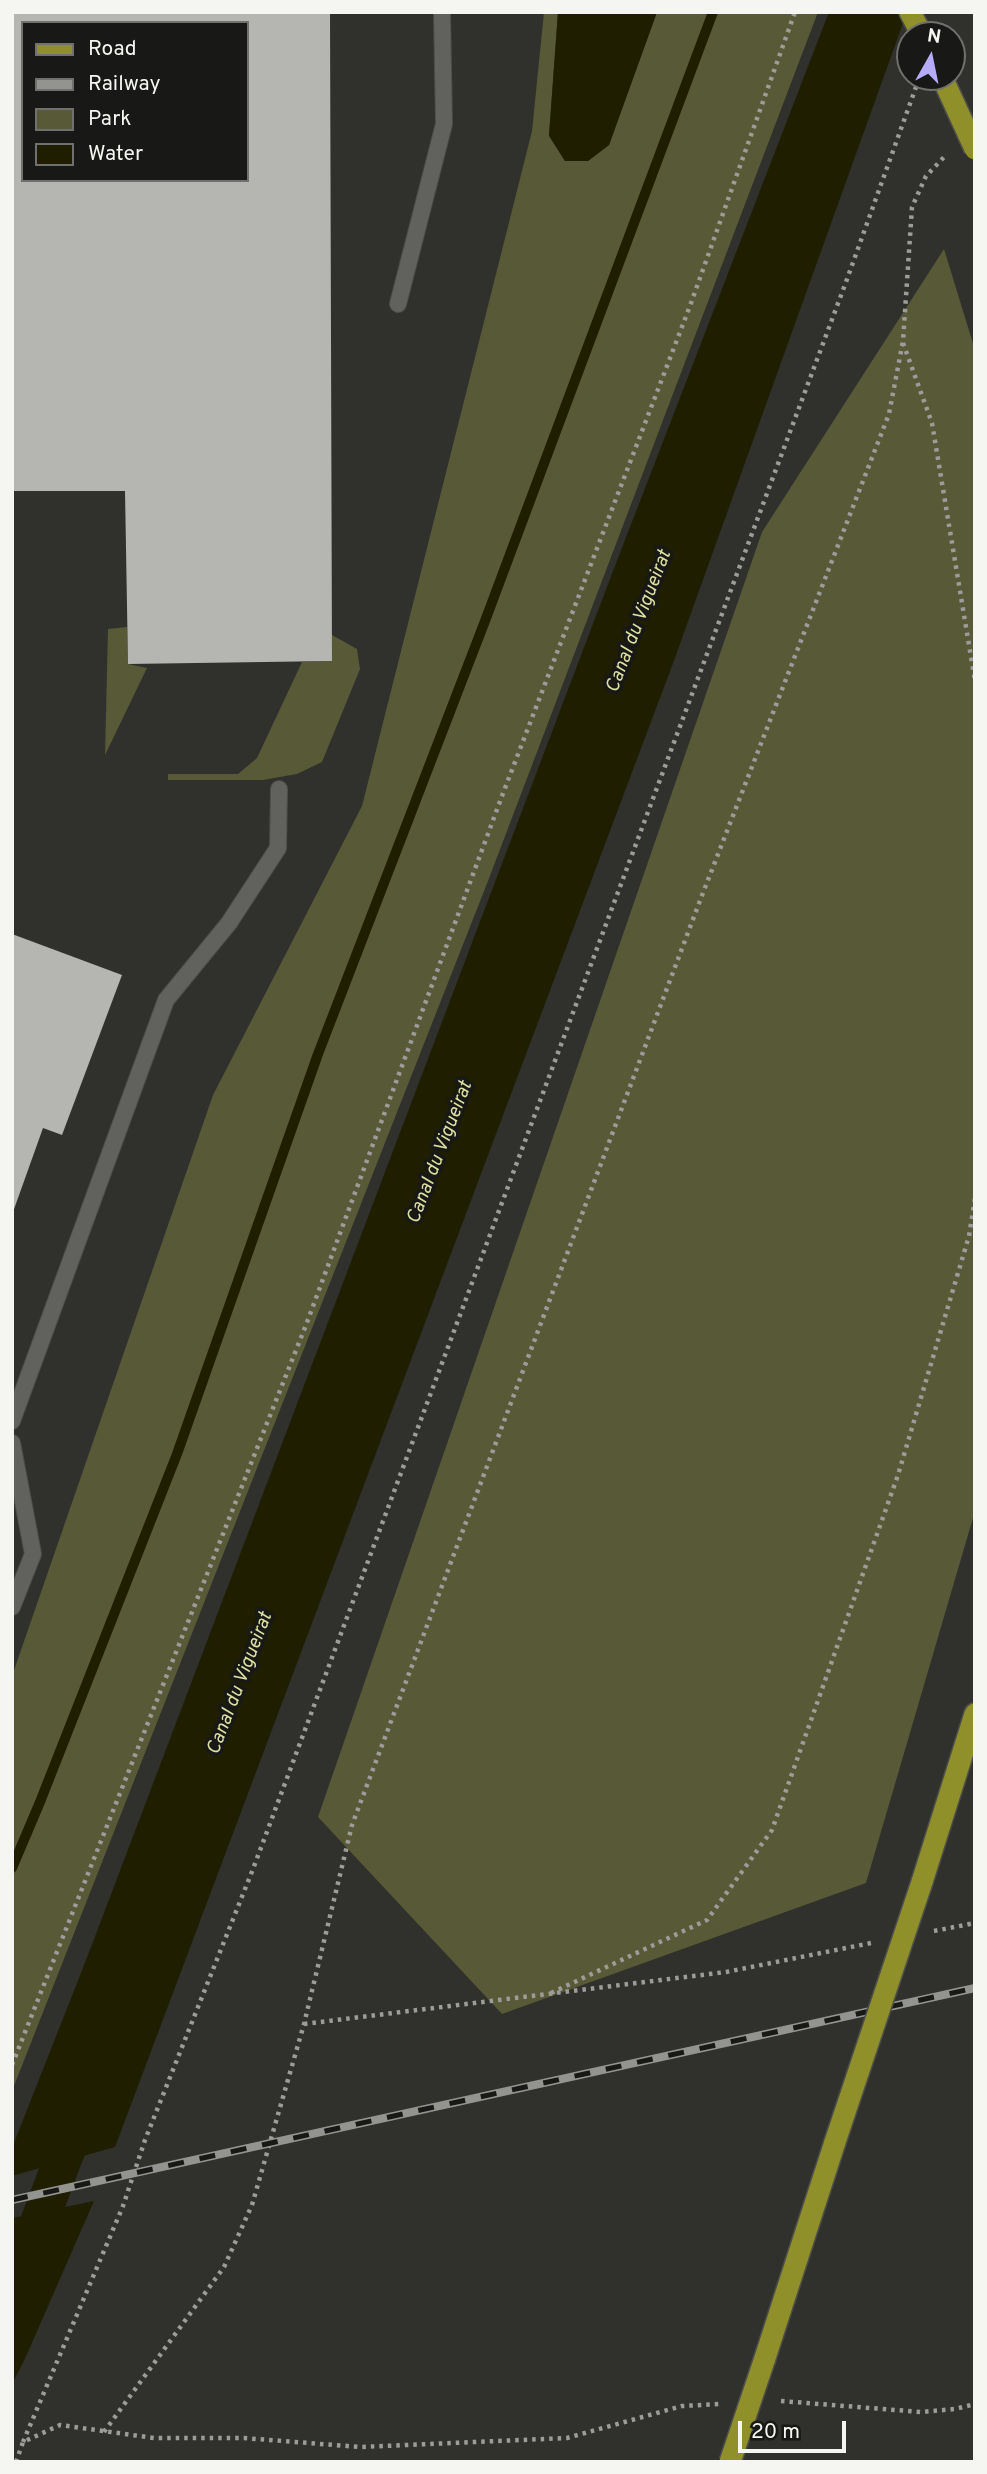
<!DOCTYPE html>
<style>
body{margin:0}
#map{position:relative;width:987px;height:2474px;overflow:hidden;background:#30302c;font-family:Overpass,sans-serif}
canvas{display:block}
.frame{position:absolute;inset:0;border:14px solid #f5f5f2;pointer-events:none}
.legend{position:absolute;left:21px;top:21px;width:228px;height:161px;box-sizing:border-box;background:#181816;border:2px solid #70706e;margin:0;padding:9px 12px;list-style:none;font-size:21px;color:#f5f5f2}
.legend li{display:flex;align-items:center;gap:14px;height:35px}
.legend b{width:35px;border:2px solid #70706e}
.north{position:absolute;left:896px;top:21px;width:70px;height:70px;box-sizing:border-box;background:#181816;border:2px solid #70706e;border-radius:50%;rotate:9deg;font-size:19px;font-weight:700;line-height:28px;text-align:center;color:#f5f5f2}
.north::after{content:'';display:block;margin:auto;width:24px;height:32px;background:#b6abf8;clip-path:polygon(50% 0,100% 100%,50% 72%,0 100%)}
.scale{position:absolute;left:738px;top:2421px;width:108px;height:32px;box-sizing:border-box;border:4px solid #f5f5f2;border-top:0;padding-left:9px;font-size:21px;line-height:24px;white-space:nowrap;color:#f5f5f2;-webkit-text-stroke:5px #181816;paint-order:stroke}
</style>
<div id="map">
<canvas width="987" height="2474"></canvas>
<div class="frame"></div>
<ul class="legend">
<li><b style="height:9px;background:#8f9029"></b>Road</li>
<li><b style="height:9px;background:#939390"></b>Railway</li>
<li><b style="height:19px;background:#585936"></b>Park</li>
<li><b style="height:19px;background:#1f1f00"></b>Water</li>
</ul>
<div class="north">N</div>
<div class="scale">20 m</div>
</div>
<script>
const g = document.querySelector('canvas').getContext('2d');
g.lineJoin = 'round';
function fill(path, color) { g.fillStyle = color; g.fill(path, 'evenodd'); }
const toPath = rows => new Path2D(rows.map(r => 'M' + r).join(''));
function strokePath(path, color, width, dash) { g.strokeStyle = color; g.lineWidth = width; g.lineCap = dash ? 'butt' : 'round'; g.setLineDash(dash || []); g.stroke(path); }
function label(font, color, halo, rows, align = 'center') {
  g.font = font + ' Overpass,sans-serif'; g.lineWidth = 7; g.setLineDash([]); g.textBaseline = 'middle'; g.strokeStyle = halo; g.fillStyle = color; for (const [text, x, y, turn = 0] of rows) {
    g.save(); g.translate(x, y); g.rotate((+turn || 0) * Math.PI / 180); g.textAlign = isNaN(turn) ? turn : align; if (halo) g.strokeText(text, 0, 0); g.fillText(text, 0, 0); g.restore();
  }
}
fill(toPath([
 [544,12,558,12,549,135,565,161,588,161,609,145,657,12,818,12,488,881,12,2091,12,1676,213,1095,362,806,532,131],
 [944,249,975,350,975,1511,866,1883,502,2014,318,1817,762,532],
 [127,627,128,664,147,668,105,755,108,629],
 [332,635,357,649,360,669,322,762,297,774,263,780,168,780,168,774,238,774,257,758,302,662,332,661]
]), '#585936');
fill(toPath([
 [558,12,657,12,609,145,588,161,565,161,549,136],
 [829,12,907,12,672,666,115,2147,12,2176,12,2148,88,1955,613,571],
 [94,2201,24,2361,12,2384,12,2218]
]), '#1f1f00');
strokePath(toPath([
 [12,1868,40,1802,177,1454,318,1054,485,621,713,12]
]), '#1f1f00', 10);
strokePath(toPath([
 [12,2294,81,2111]
]), '#1f1f00', 38);
fill(toPath([
 [12,12,330,12,332,661,128,664,125,491,12,491],
 [23,23,247,23,247,180,23,180],
 [12,934,122,975,62,1135,43,1128,13,1212]
]), '#b5b6b1');
const lane = toPath([
 [398,304,444,124,442,12],
 [12,1421,166,1000,229,923,278,848,279,789],
 [12,1443,33,1554,12,1607]
]);
const primary = toPath([
 [910,12,922,35],
 [922,1882,975,1714],
 [764,2361,835,2142]
]);
strokePath(lane, '#4d4d4a', 18);
strokePath(primary, '#4d4d4a', 24);
strokePath(toPath([
 [903,343,932,423,975,681],
 [934,1931,975,1923],
 [551,1993,707,1920,772,1830,898,1475,969,1236,975,1198],
 [304,2024,726,1972,871,1943],
 [12,2065,306,1325,502,796,690,306,795,12],
 [781,2401,921,2412,955,2409,975,2404],
 [104,2432,224,2267,252,2205,304,2024,352,1825,701,898,889,414,903,341,912,207,926,176,947,154],
 [23,2442,123,2206,145,2140,253,1869,846,282,916,87],
 [16,2462,23,2442,60,2425,154,2438,244,2438,360,2447,567,2438,682,2406,720,2404]
]), '#9c9c99', 4.5, [3.5, 5]);
strokePath(lane, '#61615d', 16);
strokePath(primary, '#8f9029', 21);
const rail = toPath([
 [12,2200,975,1988]
]);
strokePath(rail, '#939390', 8);
strokePath(rail, '#181816', 5, [16]);
const primaryBridge = toPath([
 [942,77,975,149],
 [835,2142,922,1882],
 [730,2462,764,2361]
]);
strokePath(primaryBridge, '#4d4d4a', 24, []);
strokePath(primaryBridge, '#8f9029', 21);
label('italic 19px', '#dde0a0', '#181816', [
 ["Canal du Vigueirat",640,622,-69],
 ["Canal du Vigueirat",441,1153,-69],
 ["Canal du Vigueirat",241,1684,-69]
]);
</script>
